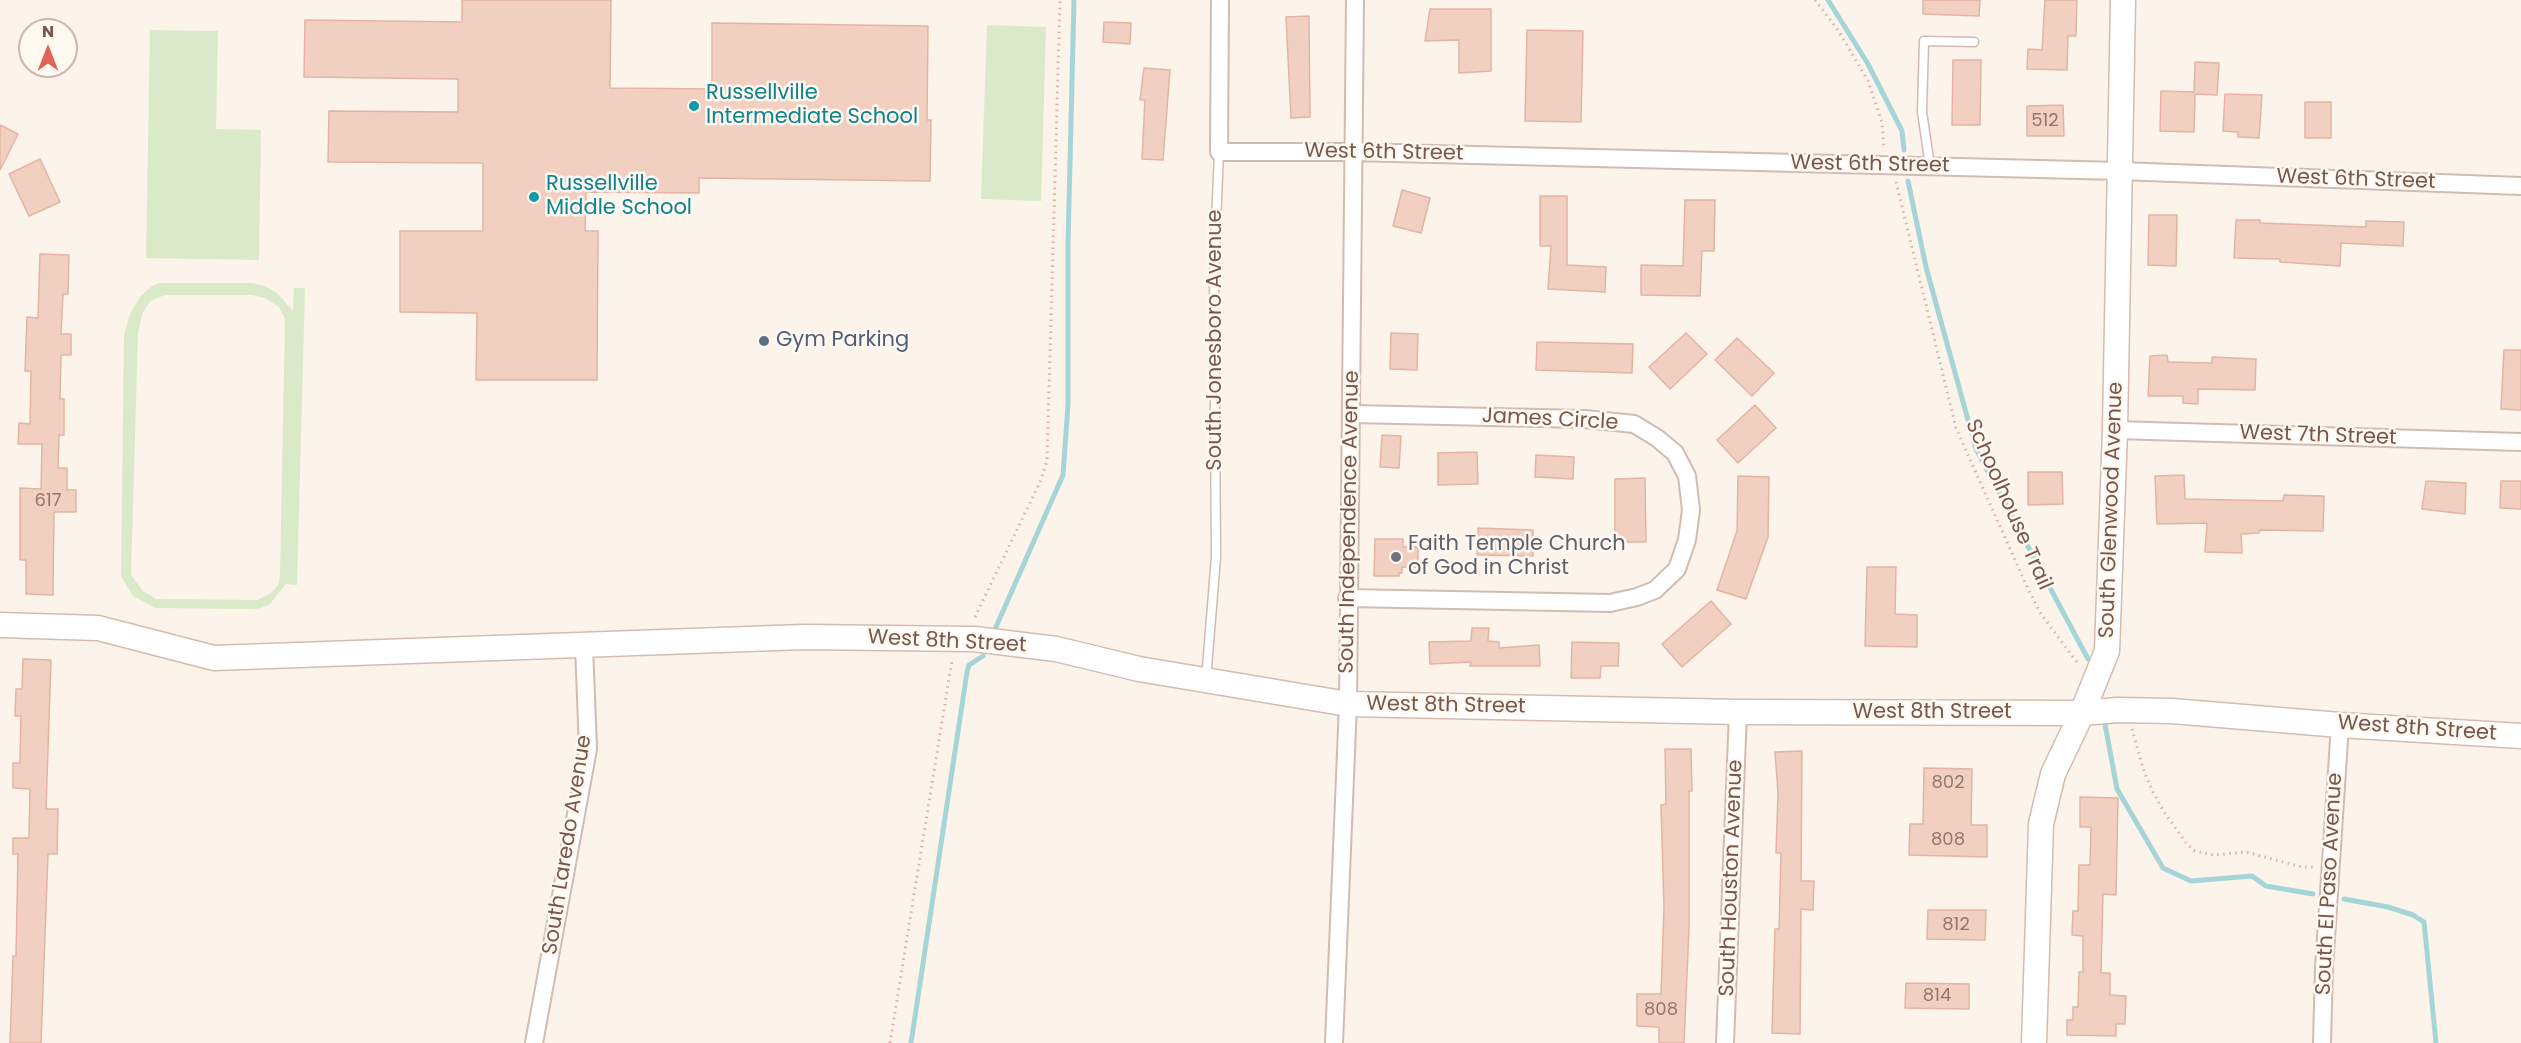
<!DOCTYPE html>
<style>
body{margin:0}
#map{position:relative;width:2521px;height:1043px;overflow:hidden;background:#fcf3ea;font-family:Poppins,sans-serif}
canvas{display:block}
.north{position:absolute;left:18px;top:18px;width:60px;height:60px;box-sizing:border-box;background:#fff8f1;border:2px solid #c9b8af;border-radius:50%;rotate:0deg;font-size:16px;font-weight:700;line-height:24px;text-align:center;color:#77584d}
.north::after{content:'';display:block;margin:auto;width:21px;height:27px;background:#e26353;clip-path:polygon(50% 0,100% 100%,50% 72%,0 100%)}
</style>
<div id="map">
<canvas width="2521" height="1043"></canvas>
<div class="north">N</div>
</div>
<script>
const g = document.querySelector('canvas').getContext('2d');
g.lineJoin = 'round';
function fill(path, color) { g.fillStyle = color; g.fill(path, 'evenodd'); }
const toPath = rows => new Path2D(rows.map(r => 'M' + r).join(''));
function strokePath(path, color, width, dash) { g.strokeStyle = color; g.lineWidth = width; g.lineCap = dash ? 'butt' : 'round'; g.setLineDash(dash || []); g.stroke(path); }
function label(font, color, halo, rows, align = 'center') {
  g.font = font + ' Poppins,sans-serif'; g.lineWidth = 5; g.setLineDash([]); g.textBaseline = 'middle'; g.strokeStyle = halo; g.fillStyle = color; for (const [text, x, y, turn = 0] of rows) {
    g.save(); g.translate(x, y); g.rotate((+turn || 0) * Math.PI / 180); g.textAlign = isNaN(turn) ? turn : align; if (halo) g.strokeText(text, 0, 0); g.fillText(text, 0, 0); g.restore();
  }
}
fill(toPath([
 [987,25,1046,27,1041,201,981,199],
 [150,30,218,31,216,129,261,130,259,260,146,258],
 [159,283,252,283,265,286,277,293,293,311,294,288,305,288,297,585,286,584,269,605,257,609,155,608,133,596,121,576,124,335,130,314,140,297,152,286],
 [165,295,252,295,265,298,279,307,285,319,280,576,278,585,271,593,257,600,156,599,143,591,131,575,138,333,142,314,150,301]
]), '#daeac8');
strokePath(toPath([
 [1828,0,1868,64,1902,131,1904,150],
 [1908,181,1926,267,1976,449,2088,659],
 [996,627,1063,475,1068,405,1068,243,1074,0],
 [2105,724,2117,789,2163,868,2191,881,2252,876,2266,886,2313,894],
 [2344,899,2388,907,2413,915,2424,922,2436,1043],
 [911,1043,967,672,969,665,983,656]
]), '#a5d5d8', 5);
const building = toPath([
 [462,0,611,0,610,88,712,89,712,23,928,26,927,120,931,120,930,181,699,178,699,193,586,192,585,231,598,231,597,380,476,380,477,313,400,312,400,231,483,231,483,163,328,162,329,111,458,112,458,79,304,77,305,20,462,22,462,0],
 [1923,0,1980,0,1979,16,1923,14,1923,0],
 [2045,0,2077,0,2076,36,2068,36,2067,70,2027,69,2028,49,2042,50,2045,0],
 [1430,9,1491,9,1491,71,1459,73,1459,40,1425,41,1430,9],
 [1309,16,1310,117,1291,118,1286,17,1309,16],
 [1104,22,1131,23,1130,44,1103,42,1104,22],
 [1527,30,1583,31,1581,122,1525,121,1527,30],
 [1953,60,1981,60,1980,125,1952,125,1953,60],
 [2195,62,2219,63,2217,95,2195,94,2194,132,2160,131,2161,91,2194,92,2195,62],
 [1144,68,1170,70,1163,160,1142,159,1145,100,1140,100,1144,68],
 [2225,94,2262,95,2259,138,2238,137,2238,132,2223,131,2225,94],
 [2305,102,2331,102,2331,138,2305,138,2305,102],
 [2063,105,2064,136,2027,136,2027,106,2063,105],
 [0,125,18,134,0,170,0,125],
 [40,159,60,202,29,216,9,174,40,159],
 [1402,190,1430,198,1421,233,1393,226,1402,190],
 [1540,196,1567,196,1567,265,1606,267,1605,292,1548,289,1551,246,1540,246,1540,196],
 [1685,200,1715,200,1714,251,1702,251,1700,296,1641,295,1641,265,1683,266,1685,200],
 [2149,215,2177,215,2176,266,2148,265,2149,215],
 [2236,220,2260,220,2260,223,2366,227,2366,221,2404,222,2403,246,2341,243,2340,266,2280,262,2280,259,2234,258,2236,220],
 [40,254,69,255,68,294,63,294,61,334,71,334,71,355,61,355,60,399,64,399,64,435,59,435,58,468,67,468,67,490,76,490,76,512,54,512,53,595,26,594,26,560,20,560,20,488,41,489,42,444,18,444,19,423,30,424,31,371,25,371,27,317,38,318,40,254],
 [1391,333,1418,334,1417,370,1390,369,1391,333],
 [1686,333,1707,354,1670,389,1649,367,1686,333],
 [1737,338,1774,373,1752,396,1715,360,1737,338],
 [1537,342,1633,344,1632,373,1536,370,1537,342],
 [2504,350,2521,350,2521,410,2501,409,2504,350],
 [2167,355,2168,362,2212,363,2212,357,2256,359,2255,390,2198,389,2198,404,2183,403,2183,396,2148,396,2150,356,2167,355],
 [1755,405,1776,428,1738,463,1717,440,1755,405],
 [1382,435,1401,436,1399,468,1380,467,1382,435],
 [1477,452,1478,484,1438,485,1438,453,1477,452],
 [1536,455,1574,457,1573,479,1535,477,1536,455],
 [2028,472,2062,472,2063,504,2028,505,2028,472],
 [2184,475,2185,499,2283,501,2284,495,2324,496,2323,531,2260,530,2259,533,2241,534,2242,553,2205,552,2207,523,2157,524,2155,476,2184,475],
 [1738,476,1769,477,1768,537,1746,599,1717,590,1737,531,1738,476],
 [1645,478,1646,542,1615,542,1615,479,1645,478],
 [2426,481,2466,483,2465,514,2422,509,2426,481],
 [2501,481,2521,481,2521,509,2500,508,2501,481],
 [1478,528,1533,530,1533,556,1477,555,1478,528],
 [1375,539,1403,539,1403,547,1418,547,1418,567,1402,567,1402,573,1399,573,1399,576,1374,576,1375,539],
 [1867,567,1896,567,1895,614,1917,615,1917,647,1865,646,1867,567],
 [1711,601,1731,624,1682,667,1662,644,1711,601],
 [1472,628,1489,628,1488,641,1499,642,1499,648,1539,645,1540,666,1470,666,1471,662,1430,664,1429,642,1471,641,1472,628],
 [1572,642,1619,643,1618,666,1601,666,1600,678,1571,678,1572,642],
 [23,659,51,660,46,809,58,809,57,854,48,854,41,1043,10,1043,13,956,16,956,18,854,13,854,13,838,29,838,30,789,13,788,13,763,20,763,21,716,15,716,16,689,22,689,23,659],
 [1665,749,1691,749,1692,791,1689,791,1689,927,1684,1043,1659,1043,1659,1027,1637,1026,1637,994,1661,994,1664,907,1661,805,1666,804,1665,749],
 [1802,751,1801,881,1814,881,1813,910,1801,909,1800,1034,1772,1033,1775,929,1779,929,1781,853,1776,853,1778,793,1775,752,1802,751],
 [1924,768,1972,769,1971,825,1987,825,1987,857,1909,855,1910,824,1923,824,1924,768],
 [2080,797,2118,798,2116,895,2103,894,2101,973,2110,973,2110,995,2126,996,2125,1024,2116,1024,2116,1036,2067,1035,2067,1020,2073,1020,2073,1007,2078,1007,2079,972,2083,972,2083,936,2072,935,2073,911,2078,911,2079,865,2090,865,2091,827,2080,827,2080,797],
 [1928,910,1986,910,1985,940,1927,939,1928,910],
 [1906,983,1969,984,1969,1009,1905,1008,1906,983]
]);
fill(building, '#f1d0c2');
strokePath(building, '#e3b4a3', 1.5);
const lane = toPath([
 [1930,166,1922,112,1924,41,1974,42],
 [1206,680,1216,557,1214,273,1219,152]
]);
const street = toPath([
 [1220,0,1219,152,1353,152,2120,171,2521,186],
 [2115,430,2521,442],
 [1347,598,1610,603,1637,597,1655,590,1677,569,1687,540,1691,510,1687,476,1675,453,1657,438,1634,424,1585,419,1351,414],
 [534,1043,588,749,584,646],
 [1334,1043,1348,704,1355,0],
 [1725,1043,1738,712],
 [2322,1043,2324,968,2340,725]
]);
const secondary = toPath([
 [0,625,98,628,214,658,804,637,974,639,1056,649,1139,669,1348,704,1738,712,2082,713,2118,710,2172,711,2340,725,2521,736],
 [2034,1043,2041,824,2053,774,2082,713,2107,651,2115,430,2123,0]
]);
strokePath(lane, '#d1bcb2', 11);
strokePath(street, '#d1bcb2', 20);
strokePath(secondary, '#d4bcaf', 27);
strokePath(toPath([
 [1815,0,1838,30,1868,81,1882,123,1884,148],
 [1896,182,1956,428,2028,589,2041,614,2079,665],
 [975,617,1040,482,1047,461,1060,0],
 [2132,729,2144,771,2153,792,2164,812,2187,844,2195,851,2214,855,2246,852,2302,867,2314,867],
 [890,1043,952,660]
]), '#d7b3a5', 3, [1.5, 4.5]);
strokePath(lane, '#fff', 8);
strokePath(street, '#fff', 16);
strokePath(secondary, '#fff', 24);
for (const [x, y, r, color] of [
 [694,106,6,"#0f9aa8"],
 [534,197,6,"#0f9aa8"],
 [764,341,6,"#5c6f8a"],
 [1396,557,6,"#6b7280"]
]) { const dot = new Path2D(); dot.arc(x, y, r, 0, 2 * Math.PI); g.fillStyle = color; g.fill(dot); strokePath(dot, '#fff8f1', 2); }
label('18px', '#96766a', null, [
 ["512",2045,121],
 ["617",48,501],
 ["802",1948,783],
 ["808",1948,840],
 ["812",1956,925],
 ["814",1937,996],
 ["808",1661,1010]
]);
label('21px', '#0d838f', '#fff8f1', [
 ["Russellville",706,94],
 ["Intermediate School",706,118],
 ["Russellville",546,185],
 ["Middle School",546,209]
], 'left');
label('21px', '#77584d', '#fff8f1', [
 ["West 6th Street",1384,153,1],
 ["West 6th Street",1870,165,1],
 ["West 6th Street",2356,180,2],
 ["South Jonesboro Avenue",1216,340,-90],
 ["James Circle",1550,420,3],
 ["West 7th Street",2318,436,2],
 ["Schoolhouse Trail",2008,505,66],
 ["South Glenwood Avenue",2112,510,-88],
 ["South Independence Avenue",1350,522,-89],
 ["West 8th Street",947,642,3],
 ["West 8th Street",1446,706,1],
 ["West 8th Street",1932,713],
 ["West 8th Street",2417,729,4],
 ["South Laredo Avenue",568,845,-81],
 ["South Houston Avenue",1732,878,-88],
 ["South El Paso Avenue",2330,884,-87]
]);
label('21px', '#4e5e75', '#fff8f1', [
 ["Gym Parking",776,341]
], 'left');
label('21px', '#5b616d', '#fff8f1', [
 ["Faith Temple Church",1408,545],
 ["of God in Christ",1408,569]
], 'left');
</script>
